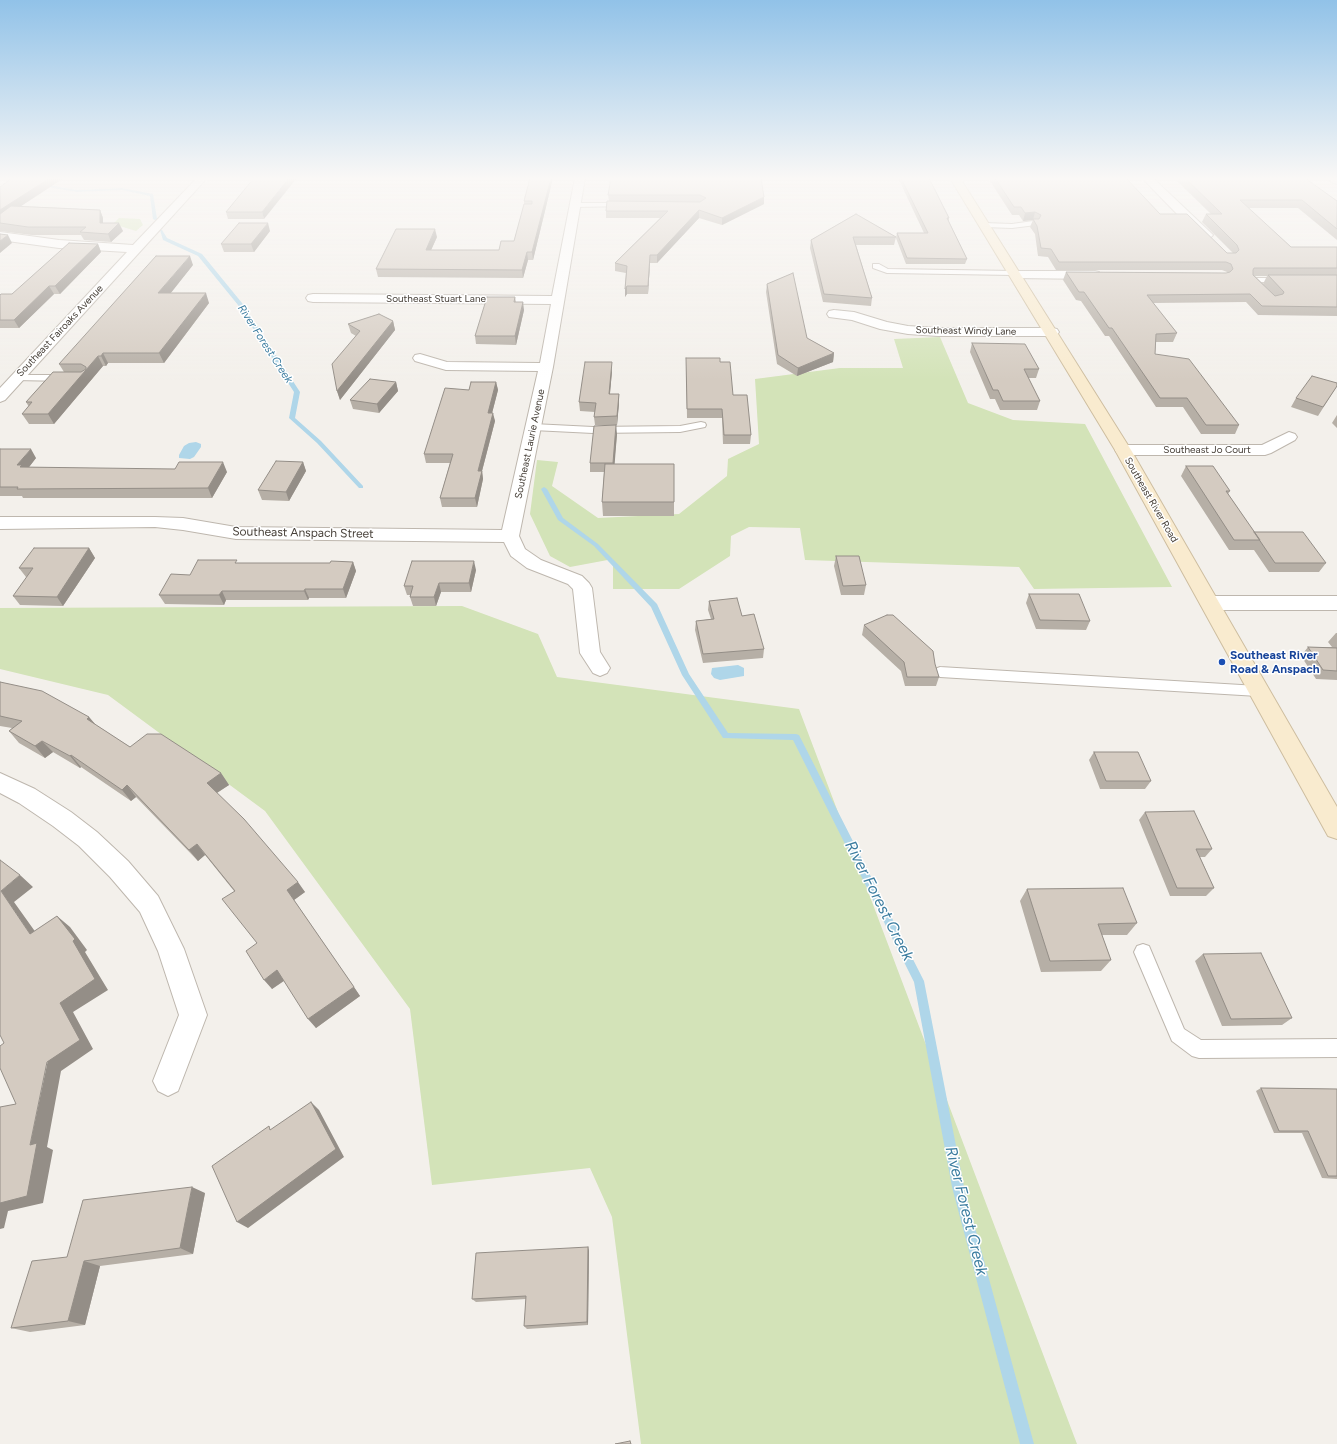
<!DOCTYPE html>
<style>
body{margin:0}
canvas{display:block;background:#f3f0eb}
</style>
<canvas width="1337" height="1444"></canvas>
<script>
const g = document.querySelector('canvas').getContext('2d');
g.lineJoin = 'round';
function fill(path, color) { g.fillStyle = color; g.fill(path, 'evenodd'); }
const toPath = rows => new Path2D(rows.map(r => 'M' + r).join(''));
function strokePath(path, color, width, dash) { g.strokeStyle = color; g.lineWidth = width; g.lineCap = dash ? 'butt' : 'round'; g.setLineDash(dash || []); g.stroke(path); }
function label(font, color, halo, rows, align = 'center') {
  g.font = font + ' Figtree,sans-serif'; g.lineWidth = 3; g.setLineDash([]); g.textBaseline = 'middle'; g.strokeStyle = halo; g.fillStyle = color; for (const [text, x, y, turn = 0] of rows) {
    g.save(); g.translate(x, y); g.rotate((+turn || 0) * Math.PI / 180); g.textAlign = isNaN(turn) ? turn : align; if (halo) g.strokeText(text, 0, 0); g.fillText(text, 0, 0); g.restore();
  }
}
fill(toPath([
 [119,218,140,219,143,225,136,231,113,224],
 [940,337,968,403,1013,420,1085,424,1172,587,1034,589,1019,567,805,560,800,528,749,527,731,536,730,556,679,589,613,589,613,559,570,567,550,556,530,514,537,460,558,462,552,486,598,518,679,514,727,476,728,459,759,444,755,379,840,368,903,368,894,339],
 [462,606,538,634,557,677,799,709,1077,1444,641,1444,612,1217,590,1168,432,1185,410,1009,265,811,108,695,0,669,0,608]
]), '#d3e3b8');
fill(toPath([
 [196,442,201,444,201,447,194,457,190,459,179,458,179,455,184,446,189,443],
 [738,665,744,668,744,676,720,680,714,678,711,674,712,668]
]), '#afd6e9');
fill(toPath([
 [20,178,25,178,49,185,77,190,122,188,153,194,157,219,155,220,153,219,150,196,122,190,77,192,47,187,20,178],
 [160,230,162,230,167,238,202,254,242,303,300,392,295,418,321,441,363,486,363,488,359,488,317,443,289,418,294,392,238,305,198,256,163,240,160,230],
 [544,487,547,489,563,518,598,544,657,604,689,674,728,733,796,734,799,735,800,737,924,981,964,1187,1034,1444,1020,1444,952,1187,914,982,793,740,723,738,682,675,651,607,594,546,558,520,541,489,544,487]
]), '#afd6e9');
const lane = toPath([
 [625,203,629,205,627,206,575,207,571,205,575,203,625,203],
 [1033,221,1037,223,1036,225,1012,228,984,227,980,225,984,223,1012,224,1033,221],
 [873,264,879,264,888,269,1014,271,1018,273,1014,275,887,273,873,268,873,264],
 [1250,278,1283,278,1287,280,1283,282,1260,282,1267,290,1263,292,1260,292,1250,282,1250,278],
 [17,375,67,375,72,378,67,381,14,380,12,378,17,375],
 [701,422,705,423,706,425,705,427,680,432,593,433,533,430,528,427,533,424,593,427,680,426,701,422],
 [940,667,1258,686,1263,687,1265,691,1263,695,1258,696,940,677,935,675,933,672,935,669,940,667],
 [1143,944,1149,946,1184,1029,1201,1040,1337,1039,1337,1057,1199,1058,1192,1056,1172,1041,1134,952,1137,946,1143,944]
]);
const street = toPath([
 [197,178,207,178,5,400,0,402,0,388,127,252,59,248,0,240,0,232,59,240,133,245,197,178],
 [575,178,585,178,553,367,519,536,525,549,541,560,582,576,589,583,592,588,600,652,610,668,607,673,600,676,593,673,580,653,573,589,568,584,527,568,511,556,504,542,236,539,183,530,155,527,0,529,0,517,155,517,183,518,236,527,502,530,538,371,446,370,415,361,413,358,415,355,420,354,447,362,540,363,551,304,313,302,308,301,306,298,308,295,313,294,552,296,575,178],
 [1142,178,1153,178,1211,233,1213,235,1211,237,1203,237,1184,218,1177,214,1142,178],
 [1328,178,1337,178,1337,184,1333,183,1328,178],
 [1016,271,1095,271,1099,272,1101,275,1099,278,1095,279,1012,278,1010,275,1012,272,1016,271],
 [834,310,854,312,887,322,908,326,938,328,1052,328,1057,329,1059,332,1057,335,1052,336,938,336,908,334,880,329,852,320,829,317,827,314,829,311,834,310],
 [1289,432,1295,434,1297,437,1295,440,1271,453,1265,455,1123,455,1117,453,1115,450,1117,447,1123,445,1262,445,1289,432],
 [1210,596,1337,596,1337,610,1210,610,1203,608,1200,603,1203,598,1210,596],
 [0,773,35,789,71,812,97,832,128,861,158,896,184,949,207,1015,178,1091,168,1096,158,1091,153,1081,179,1015,158,951,140,912,110,877,79,846,53,826,19,803,0,793,0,773]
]);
const secondary = toPath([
 [950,178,960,178,1131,450,1337,807,1337,839,1328,836,1115,450,950,178]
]);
strokePath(lane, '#beb7ae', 2);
strokePath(street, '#beb7ae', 2);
strokePath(secondary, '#cebea0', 2);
fill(lane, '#fff');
fill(street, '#fff');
fill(secondary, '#f9ebcf');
fill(toPath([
 [64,178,20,206,100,210,103,218,103,223,123,231,111,242,84,240,81,235,32,235,0,231,0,187],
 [254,178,264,219,228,219,226,212],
 [530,178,553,178,533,260,528,260,523,278,378,277,376,269,437,237,431,250,499,250,514,241,524,205,524,201],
 [611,178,764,204,722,225,699,218,657,263,650,263,648,294,627,294,625,297,625,289,626,273,615,271,615,263,660,218,606,218,606,211,609,201,608,195],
 [875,178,929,178,949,218,949,222,967,259,965,264,906,264,896,238,897,233,924,233,898,178,876,179],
 [988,178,1126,178,1160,214,1227,253,1233,253,1202,222,1206,214,1211,214,1174,178,1305,178,1337,201,1337,240,1298,208,1248,208,1291,247,1337,247,1337,316,1258,315,1246,302,1153,303,1177,333,1173,342,1156,342,1155,354,1239,425,1235,434,1201,434,1183,407,1156,407,1109,336,1105,336,1081,301,1076,300,1063,280,1066,272,1226,273,1228,273,1227,272,1222,270,1056,270,1048,257,1038,256,1035,234,1030,227,1033,220,1023,221,1019,215,1012,215],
 [1255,276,1267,276,1263,284,1275,296],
 [856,214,896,237,894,245,856,245,872,298,871,306,823,302,810,248,811,240],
 [270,231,254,252,224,252,221,244],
 [98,244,101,252,60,294,54,294,19,328,0,328,0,295,12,294],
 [193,265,170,293,209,303,164,363,108,363,106,366,103,366,54,424,29,424,22,414,29,407,26,402,64,372,59,364],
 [767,284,807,338,834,353,833,362,797,376,777,364,766,292],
 [515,297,516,302,524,310,516,345,476,344,475,336],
 [393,321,395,330,340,400,337,391,356,336,351,333,348,324],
 [972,343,1039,369,1036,378,1028,378,1040,401,1037,410,1000,410,995,399,990,399,970,352],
 [686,358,720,362,733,395,751,435,750,444,723,444,722,418,687,418],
 [612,371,610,394,619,394,619,403,617,425,595,425,594,417,595,412,580,411,579,402],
 [396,382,398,391,379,413,353,409,350,400],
 [496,382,498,390,492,413,495,421,482,471,483,479,477,507,442,507,440,498,450,463,426,463,424,454,469,390],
 [1337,386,1318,416,1291,407,1296,398],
 [1337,415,1337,428,1332,423],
 [617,434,614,464,674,464,674,516,603,516,602,502,604,472,590,472,590,463],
 [0,449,36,458,29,467,227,472,212,498,23,498,22,496,0,496],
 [303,462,306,471,289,501,262,500,258,490],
 [1186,466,1230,491,1228,494,1254,532,1326,563,1319,572,1269,572,1254,550,1229,550,1181,476],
 [89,548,95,558,63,606,20,605,13,596,27,577,26,577,19,568],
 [836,556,866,585,864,595,841,595,834,566],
 [353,562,356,571,346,598,309,598,308,600,226,600,224,605,165,604,159,595,190,575,238,563,330,563],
 [476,570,471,592,441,592,436,606,413,606,410,597,410,595,407,595,404,586],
 [1029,594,1090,621,1086,630,1036,629,1026,603],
 [709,601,742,616,764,649,763,658,703,663,695,630,696,621,711,619,708,610],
 [864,625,939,677,936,686,905,686,901,671,862,635],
 [1336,633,1337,633,1337,680,1316,679,1301,656,1308,647,1332,647,1328,642],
 [0,682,89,717,96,725,130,747,221,773,229,785,217,793,305,892,294,900,360,996,316,1028,284,981,272,989,257,943,234,891,205,855,198,861,136,797,131,801,81,767,80,768,53,752,45,758,19,743,9,731,12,728,0,726],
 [1094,752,1151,781,1145,789,1100,789,1089,760],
 [1145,812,1212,849,1205,857,1200,857,1214,888,1206,896,1170,896,1139,820],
 [1027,889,1137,923,1127,935,1102,935,1111,960,1101,971,1041,972,1020,901],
 [1203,954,1292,1018,1282,1025,1222,1026,1195,961],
 [1261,1088,1337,1089,1337,1179,1322,1178,1302,1133,1274,1133,1256,1091],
 [205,1193,193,1254,100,1266,85,1325,30,1332,11,1328,67,1257],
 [588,1247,589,1251,588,1325,527,1329,524,1326,526,1299,476,1302,472,1299]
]), '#b6afa6');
fill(toPath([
 [50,178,64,178,0,220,0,210],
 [289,178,297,178,264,219,262,212],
 [551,178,553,178,533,260,532,252],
 [764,197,764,204,722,225,722,218],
 [100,210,103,218,103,231,100,223],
 [699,210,699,218,657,263,657,255],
 [1035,212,1033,220,1023,221,1025,213],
 [119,223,123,231,111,242,108,234],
 [268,223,270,231,254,252,251,244],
 [435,229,437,237,428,257,426,250],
 [8,235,12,243,0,253,0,241],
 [98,244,101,252,60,294,55,286],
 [527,252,528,260,523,278,522,270],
 [650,255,650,263,648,294,648,286],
 [190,256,193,265,163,303,158,293],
 [49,286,54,294,19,328,14,320],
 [627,286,627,294,625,297,625,289],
 [206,293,209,303,164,363,159,353],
 [523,302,524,310,516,345,515,336],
 [393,321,395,330,340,400,337,391],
 [103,353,108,363,106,366,101,356],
 [834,353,833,362,797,376,798,368],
 [98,356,103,366,54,424,48,414],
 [612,362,612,371,609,403,609,394],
 [396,382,398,391,379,413,377,404],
 [496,382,498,390,490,421,488,413],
 [619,394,619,403,617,425,617,416],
 [493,413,495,421,482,471,483,479,477,507,475,498,478,471],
 [616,425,617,434,614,472,613,463],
 [31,449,36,458,26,471,17,465],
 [223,462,227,472,212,498,208,488],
 [303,462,306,471,289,501,286,492],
 [89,548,95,558,63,606,57,597],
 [474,561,476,570,471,592,469,583],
 [353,562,356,571,346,598,343,589],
 [439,583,441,592,436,606,434,597],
 [305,589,309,598,308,600,304,591],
 [222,591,226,600,224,605,219,595],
 [89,717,99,729,87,719],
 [42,741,53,752,45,758,35,746],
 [71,755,81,767,80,768,70,756],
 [221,773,229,785,215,794,207,783],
 [127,785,136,797,131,801,122,790],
 [197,844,205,855,198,861,189,850],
 [20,875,33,887,14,902,44,944,30,934,1,891],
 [298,882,305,892,294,900,287,890],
 [57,916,70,927,87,950,85,952,108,990,73,1012,93,1049,61,1071,47,1147,53,1150,43,1203,8,1211,4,1228,0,1229,0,1203,30,1145,60,1003],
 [277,970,285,980,272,989,264,980],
 [354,987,360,996,316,1028,308,1019],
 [311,1102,319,1110,344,1157,248,1228,237,1222],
 [192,1187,205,1193,193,1254,180,1248],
 [588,1247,589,1251,588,1325,587,1322],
 [84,1261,100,1266,85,1325,68,1321]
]), '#948e87');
const building = toPath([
 [12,178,50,178,0,210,0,187,12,178],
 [254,178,289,178,262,212,226,212,254,178],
 [530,178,551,178,532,252,527,252,522,270,376,269,396,229,435,229,426,250,499,250,501,241,514,241,524,204,532,204,532,201,524,201,530,178],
 [611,178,761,178,764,197,722,218,699,210,657,255,650,255,648,286,627,286,625,289,627,266,615,263,668,211,606,211,607,201,700,202,706,198,700,195,608,195,611,178],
 [901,178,929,178,949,218,947,218,967,259,907,258,897,233,928,233,901,178],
 [995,178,1126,178,1160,214,1187,214,1227,253,1236,253,1239,250,1237,245,1206,214,1222,214,1185,178,1305,178,1337,201,1337,229,1302,200,1240,200,1291,247,1337,247,1337,268,1254,268,1253,270,1253,275,1275,296,1283,294,1284,292,1268,275,1337,275,1337,307,1262,306,1250,294,1147,295,1177,333,1156,334,1155,354,1189,359,1239,425,1206,425,1187,398,1160,398,1112,328,1109,328,1084,292,1079,292,1066,272,1226,273,1230,272,1233,269,1231,264,1226,262,1059,262,1051,249,1041,248,1037,226,1033,219,1039,219,1041,215,1035,212,1025,213,1021,207,1014,207,995,178],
 [11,206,100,210,100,223,119,223,108,234,80,232,86,227,28,227,0,223,0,214,11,206],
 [856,214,896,237,853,237,872,298,824,294,811,240,856,214],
 [239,223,268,223,251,244,221,244,239,223],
 [0,234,8,235,0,241,0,234],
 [69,243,98,244,55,286,49,286,14,320,0,320,0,295,1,294,12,294,69,243],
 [156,256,190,256,158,293,206,293,159,353,103,353,101,356,98,356,48,414,22,414,32,402,26,402,53,372,81,372,86,369,86,367,81,364,59,364,156,256],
 [793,273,807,338,834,353,798,368,778,355,767,284,793,273],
 [487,297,515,297,514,302,523,302,515,336,475,336,487,297],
 [379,314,393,321,337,391,332,364,360,331,348,324,379,314],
 [972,343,1025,344,1039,369,1024,369,1040,401,1003,401,998,390,993,390,972,343],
 [686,358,720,358,720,362,730,362,733,395,747,395,751,435,724,435,722,409,687,409,686,358],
 [585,362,612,362,609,394,619,394,617,416,594,417,596,403,579,402,585,362],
 [1312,376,1337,383,1337,386,1323,407,1296,398,1312,376],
 [370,379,396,382,377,404,350,400,370,379],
 [471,382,496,382,488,413,493,413,478,471,482,471,475,498,440,498,453,454,424,454,445,388,469,390,471,382],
 [616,425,613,463,590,463,594,426,616,425],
 [0,449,31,449,17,465,22,465,20,467,175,469,179,462,223,462,208,488,17,489,18,487,0,487,0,449],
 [276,461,303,462,286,492,258,490,276,461],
 [605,464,674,464,674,502,602,502,605,464],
 [1186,466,1213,466,1230,491,1226,491,1260,540,1234,540,1186,466],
 [1254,532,1303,532,1326,563,1275,563,1254,532],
 [34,548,89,548,57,597,13,596,33,568,19,568,34,548],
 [836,556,859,556,866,585,843,586,836,556],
 [198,560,237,560,235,563,330,563,331,561,353,562,343,589,305,589,304,591,222,591,219,595,159,595,171,574,190,575,198,560],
 [412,561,474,561,469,583,439,583,434,597,410,597,413,586,404,586,412,561],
 [1029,594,1079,594,1090,621,1040,620,1029,594],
 [737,598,742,616,754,614,764,649,703,654,696,621,714,619,709,601,737,598],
 [887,615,893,615,933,651,935,664,939,677,907,677,904,662,864,625,887,615],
 [1308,647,1337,648,1337,671,1323,670,1308,647],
 [0,682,42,691,89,717,87,719,130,747,147,734,161,734,221,773,207,783,244,819,298,882,287,890,354,987,308,1019,277,970,264,980,246,951,257,943,222,899,235,891,197,844,189,850,127,785,122,790,71,755,70,756,42,741,35,746,9,731,22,721,0,716,0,682],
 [1094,752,1138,752,1151,781,1106,781,1094,752],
 [1194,811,1212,849,1196,849,1214,888,1177,888,1145,812,1194,811],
 [0,860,20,875,1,891,30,934,57,916,75,939,73,941,95,979,60,1003,80,1040,47,1062,30,1145,37,1143,27,1196,0,1203,0,1107,16,1104,0,1068,0,1046,4,1043,0,1035,0,860],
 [1123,888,1137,923,1098,924,1111,960,1050,961,1027,889,1123,888],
 [1261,953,1292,1018,1231,1019,1203,954,1261,953],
 [1261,1088,1337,1089,1337,1176,1328,1176,1308,1131,1279,1131,1261,1088],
 [311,1102,336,1149,237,1222,212,1166,269,1126,270,1130,311,1102],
 [192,1187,180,1248,84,1261,68,1321,11,1328,32,1261,67,1257,83,1200,192,1187],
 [588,1247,587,1322,524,1326,526,1296,472,1299,476,1253,588,1247],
 [630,1441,631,1444,615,1444,630,1441]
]);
fill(building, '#d4cbc1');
strokePath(building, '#948e87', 1);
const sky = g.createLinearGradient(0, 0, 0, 380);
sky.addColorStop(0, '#91c2e8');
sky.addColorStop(0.47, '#faf8f6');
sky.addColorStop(1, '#faf8f600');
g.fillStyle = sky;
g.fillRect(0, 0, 1337, 380);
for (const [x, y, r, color] of [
 [1222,662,4,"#1a4fb4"]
]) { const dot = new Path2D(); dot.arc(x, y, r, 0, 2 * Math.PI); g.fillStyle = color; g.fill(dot); strokePath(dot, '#fff', 1.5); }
label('10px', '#474039', '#fff', [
 ["Southeast Stuart Lane",436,299],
 ["Southeast Fairoaks Avenue",60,331,-47],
 ["Southeast Windy Lane",966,331,1],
 ["Southeast Laurie Avenue",530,444,-78],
 ["Southeast Jo Court",1207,450],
 ["Southeast River Road",1151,500,60]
]);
label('italic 11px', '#3c7da0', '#fff', [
 ["River Forest Creek",265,344,57]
]);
label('12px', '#474039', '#fff', [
 ["Southeast Anspach Street",303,533,1]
]);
label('bold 12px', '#164399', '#fff', [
 ["Southeast River",1230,655],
 ["Road & Anspach",1230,669]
], 'left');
label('italic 16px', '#3c7da0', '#fff', [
 ["River Forest Creek",879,901,63],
 ["River Forest Creek",966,1211,76]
]);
</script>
